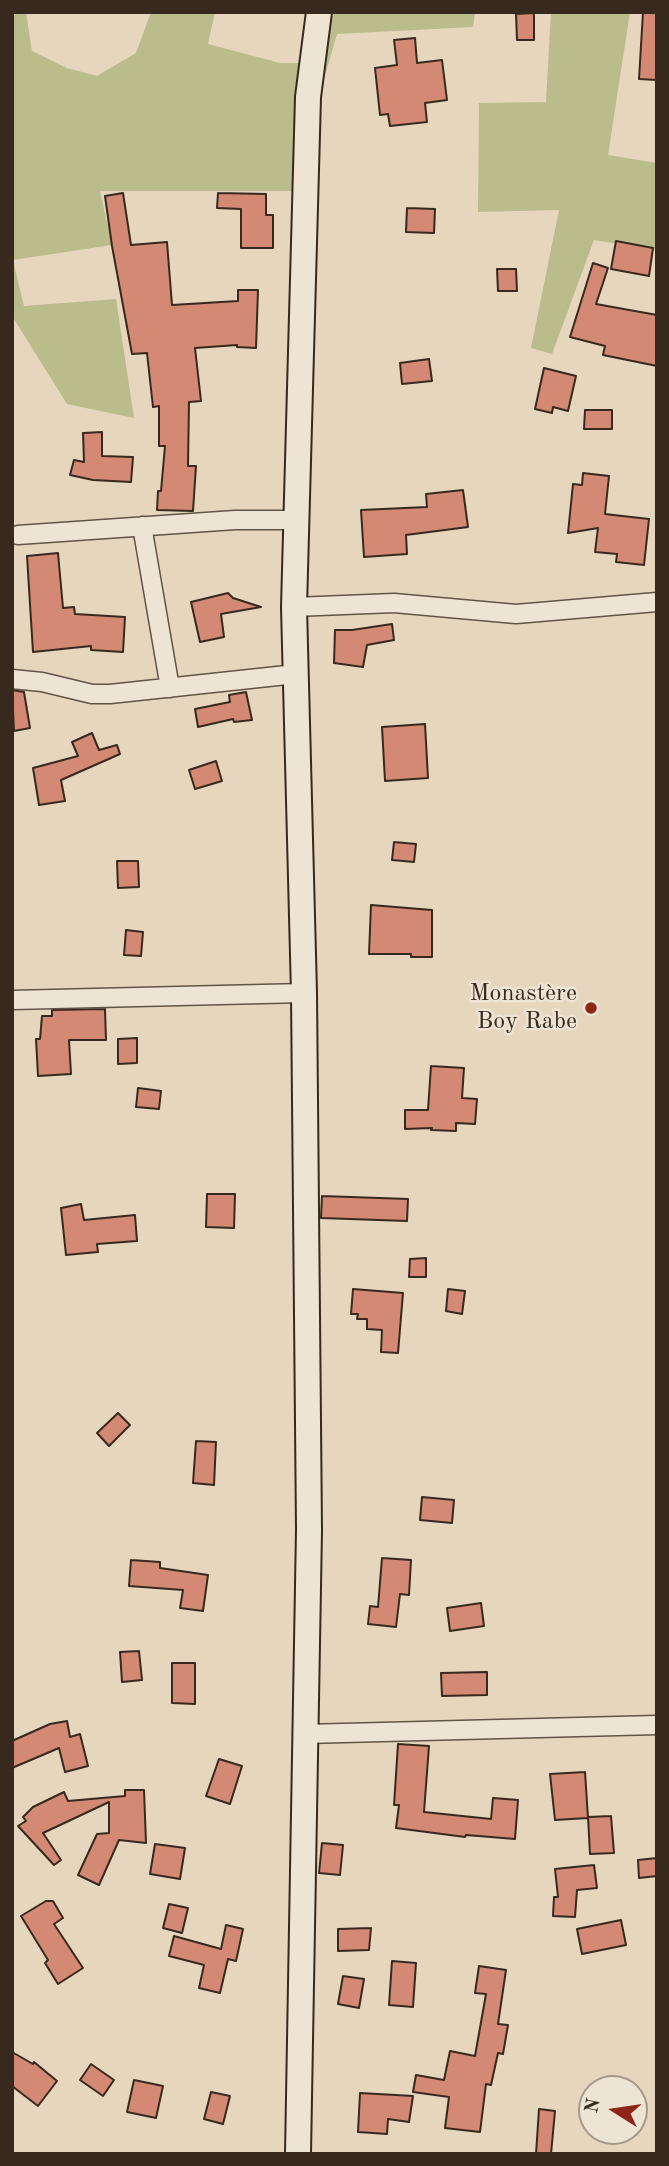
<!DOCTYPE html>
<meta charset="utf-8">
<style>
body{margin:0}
#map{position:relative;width:669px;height:2166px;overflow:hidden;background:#e5d6bd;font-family:"Old Standard TT",serif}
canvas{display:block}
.frame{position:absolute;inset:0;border:14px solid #37291e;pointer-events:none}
.north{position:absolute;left:578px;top:2075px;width:70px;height:70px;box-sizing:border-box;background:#eee4d4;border:2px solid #a5998b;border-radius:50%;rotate:282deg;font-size:19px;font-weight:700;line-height:28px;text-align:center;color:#37291e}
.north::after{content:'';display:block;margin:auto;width:24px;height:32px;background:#8f2418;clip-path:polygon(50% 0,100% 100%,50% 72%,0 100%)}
</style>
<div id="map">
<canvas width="669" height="2166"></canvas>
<div class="frame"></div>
<div class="north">N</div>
</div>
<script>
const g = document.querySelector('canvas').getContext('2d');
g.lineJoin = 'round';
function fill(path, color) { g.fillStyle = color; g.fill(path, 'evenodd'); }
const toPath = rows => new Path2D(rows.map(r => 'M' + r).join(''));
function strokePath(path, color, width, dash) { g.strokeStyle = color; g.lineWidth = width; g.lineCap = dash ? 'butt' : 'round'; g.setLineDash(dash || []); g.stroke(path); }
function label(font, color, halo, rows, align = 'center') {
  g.font = font + ' "Old Standard TT",serif'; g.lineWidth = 5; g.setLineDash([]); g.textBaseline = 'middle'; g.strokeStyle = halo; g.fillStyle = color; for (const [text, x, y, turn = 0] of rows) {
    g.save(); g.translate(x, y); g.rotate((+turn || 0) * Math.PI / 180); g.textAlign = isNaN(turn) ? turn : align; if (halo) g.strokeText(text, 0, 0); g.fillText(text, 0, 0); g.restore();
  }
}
fill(toPath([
 [12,12,26,12,32,51,67,68,97,76,136,53,151,12,215,12,208,44,280,63,300,63,306,12,475,12,473,27,337,34,292,191,100,191,112,245,13,260,24,306,116,299,134,418,67,404,12,316],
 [551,12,630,12,608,155,657,163,657,250,594,240,552,354,531,348,559,210,478,212,479,103,546,102]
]), '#bbbc8c');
const building = toPath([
 [643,12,657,12,657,80,639,79,643,12],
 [534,13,534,40,517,40,516,14,534,13],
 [415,38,417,63,442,60,447,100,425,103,427,122,390,126,388,114,380,115,375,68,397,65,394,40,415,38],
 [123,193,131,245,167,242,172,305,238,301,238,290,258,290,256,348,237,347,237,345,195,348,201,401,189,402,188,466,196,466,193,511,157,510,158,491,161,491,165,446,159,446,159,406,153,407,147,353,132,354,112,246,105,196,123,193],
 [218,193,266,194,266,215,273,215,273,248,241,248,241,209,217,208,218,193],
 [407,208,435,209,434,233,406,232,407,208],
 [616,241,653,248,649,276,611,269,616,241],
 [593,263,608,268,596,304,657,315,657,366,603,355,605,346,570,337,593,263],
 [497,269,516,269,517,291,498,291,497,269],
 [429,359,432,381,402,384,400,363,429,359],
 [544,368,576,376,568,411,553,407,552,413,535,409,544,368],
 [585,410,612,410,612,429,584,429,585,410],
 [102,432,102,456,133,457,131,482,93,480,70,475,74,460,84,462,83,433,102,432],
 [583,473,609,476,605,514,649,519,644,565,616,562,617,554,595,552,598,528,568,533,573,484,582,485,583,473],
 [463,490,468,527,406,535,407,554,364,557,361,510,427,507,426,494,463,490],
 [58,553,63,608,74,607,75,614,125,617,123,652,91,650,91,646,33,652,27,556,58,553],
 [228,593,233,598,261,607,221,614,224,637,200,642,191,602,228,593],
 [392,624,394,640,367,645,363,667,334,663,335,630,352,630,392,624],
 [12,690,24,692,30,728,14,731,12,690],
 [246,692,252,720,234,722,233,719,198,727,195,709,230,702,229,695,246,692],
 [425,724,428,778,385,781,382,727,425,724],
 [92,733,99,750,117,745,120,754,61,780,65,801,39,805,33,768,78,756,72,742,92,733],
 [216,761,222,781,195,789,189,770,216,761],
 [394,842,416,844,414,862,392,860,394,842],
 [117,861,138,861,139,887,118,888,117,861],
 [371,905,432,910,432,957,411,957,411,954,369,954,371,905],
 [126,930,143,932,141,956,124,955,126,930],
 [105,1009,106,1040,69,1040,71,1074,38,1076,36,1039,40,1039,42,1016,52,1016,52,1010,105,1009],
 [137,1038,137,1063,118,1064,118,1039,137,1038],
 [431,1066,464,1068,462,1098,477,1099,475,1124,456,1123,456,1131,431,1130,432,1128,405,1129,405,1110,428,1110,431,1066],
 [138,1088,161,1091,159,1109,136,1107,138,1088],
 [207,1194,235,1194,234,1228,206,1227,207,1194],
 [322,1196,408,1199,407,1221,321,1218,322,1196],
 [81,1204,84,1220,135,1215,137,1241,97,1244,98,1252,66,1255,61,1208,81,1204],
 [426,1258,426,1277,409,1277,410,1259,426,1258],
 [353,1289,403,1293,398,1353,381,1352,382,1330,367,1329,367,1319,357,1319,358,1314,351,1314,353,1289],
 [448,1289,465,1291,462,1314,446,1311,448,1289],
 [118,1413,130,1425,109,1446,97,1433,118,1413],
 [196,1441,216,1442,214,1485,193,1483,196,1441],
 [422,1497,454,1500,452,1523,420,1520,422,1497],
 [382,1558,411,1560,409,1595,400,1594,396,1627,368,1624,370,1606,378,1607,382,1558],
 [131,1560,160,1562,160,1568,208,1575,203,1611,180,1608,183,1590,129,1586,131,1560],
 [481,1603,484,1626,450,1631,447,1608,481,1603],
 [139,1651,142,1680,122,1682,120,1652,139,1651],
 [172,1663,195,1663,195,1704,172,1703,172,1663],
 [487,1672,487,1695,442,1696,441,1673,487,1672],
 [67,1721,70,1737,80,1734,88,1766,65,1772,59,1748,12,1768,12,1741,50,1724,67,1721],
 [398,1744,429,1746,424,1812,491,1819,493,1798,518,1800,515,1839,466,1835,465,1837,396,1828,399,1805,394,1805,398,1744],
 [219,1759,242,1766,230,1804,206,1796,219,1759],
 [585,1772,588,1818,555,1820,550,1774,585,1772],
 [125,1790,144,1790,146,1843,119,1840,99,1885,78,1875,97,1834,109,1833,109,1802,43,1833,61,1860,54,1865,18,1826,26,1821,23,1817,33,1807,64,1792,68,1801,125,1796,125,1790],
 [611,1816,614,1853,590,1854,588,1817,611,1816],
 [322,1843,343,1845,340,1875,319,1873,322,1843],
 [155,1844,185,1848,180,1879,150,1874,155,1844],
 [657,1858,657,1876,639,1878,638,1860,657,1858],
 [594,1865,597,1888,577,1890,575,1917,553,1916,554,1897,558,1897,555,1869,594,1865],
 [46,1901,53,1901,63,1918,54,1924,83,1968,58,1984,45,1963,48,1960,21,1916,46,1901],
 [169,1904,188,1908,182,1933,163,1928,169,1904],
 [621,1920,626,1945,582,1954,577,1929,621,1920],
 [226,1925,243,1929,236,1961,228,1959,220,1993,199,1988,204,1965,169,1956,174,1936,221,1949,226,1925],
 [371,1928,369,1950,338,1951,338,1929,371,1928],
 [392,1961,416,1963,413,2007,389,2005,392,1961],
 [479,1966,506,1970,498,2024,508,2025,503,2054,498,2053,491,2085,486,2084,480,2132,445,2128,449,2097,413,2092,416,2075,444,2080,450,2051,475,2056,486,1994,475,1993,479,1966],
 [343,1976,364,1979,359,2008,338,2004,343,1976],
 [12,2052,33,2064,34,2062,57,2081,38,2106,12,2086,12,2052],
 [91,2064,114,2080,103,2096,80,2080,91,2064],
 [134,2080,163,2086,156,2118,127,2112,134,2080],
 [211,2092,230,2096,223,2124,204,2119,211,2092],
 [360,2093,413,2096,409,2122,388,2119,387,2134,358,2132,360,2093],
 [539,2109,555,2111,551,2154,536,2154,539,2109]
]);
fill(building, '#d38974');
strokePath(building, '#37291e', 2);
const street = toPath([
 [142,526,170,688],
 [18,535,235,520,297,520],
 [294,607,394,603,516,614,657,602],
 [12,679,42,682,92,694,110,694,296,674],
 [12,1000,304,993],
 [304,1734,657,1725]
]);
const secondary = toPath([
 [298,2154,309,1530,304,993,294,607,308,97,319,12]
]);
strokePath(street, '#625446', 21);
strokePath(secondary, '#37291e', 28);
strokePath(street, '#eee4d4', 18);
strokePath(secondary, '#eee4d4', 24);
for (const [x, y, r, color] of [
 [591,1008,7,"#8f2418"]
]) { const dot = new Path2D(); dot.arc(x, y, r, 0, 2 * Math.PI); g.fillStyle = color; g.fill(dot); strokePath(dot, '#eee4d4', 2.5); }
label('24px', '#37291e', '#eee4d4', [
 ["Monastère",577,994],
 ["Boy Rabe",577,1022]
], 'right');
</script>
